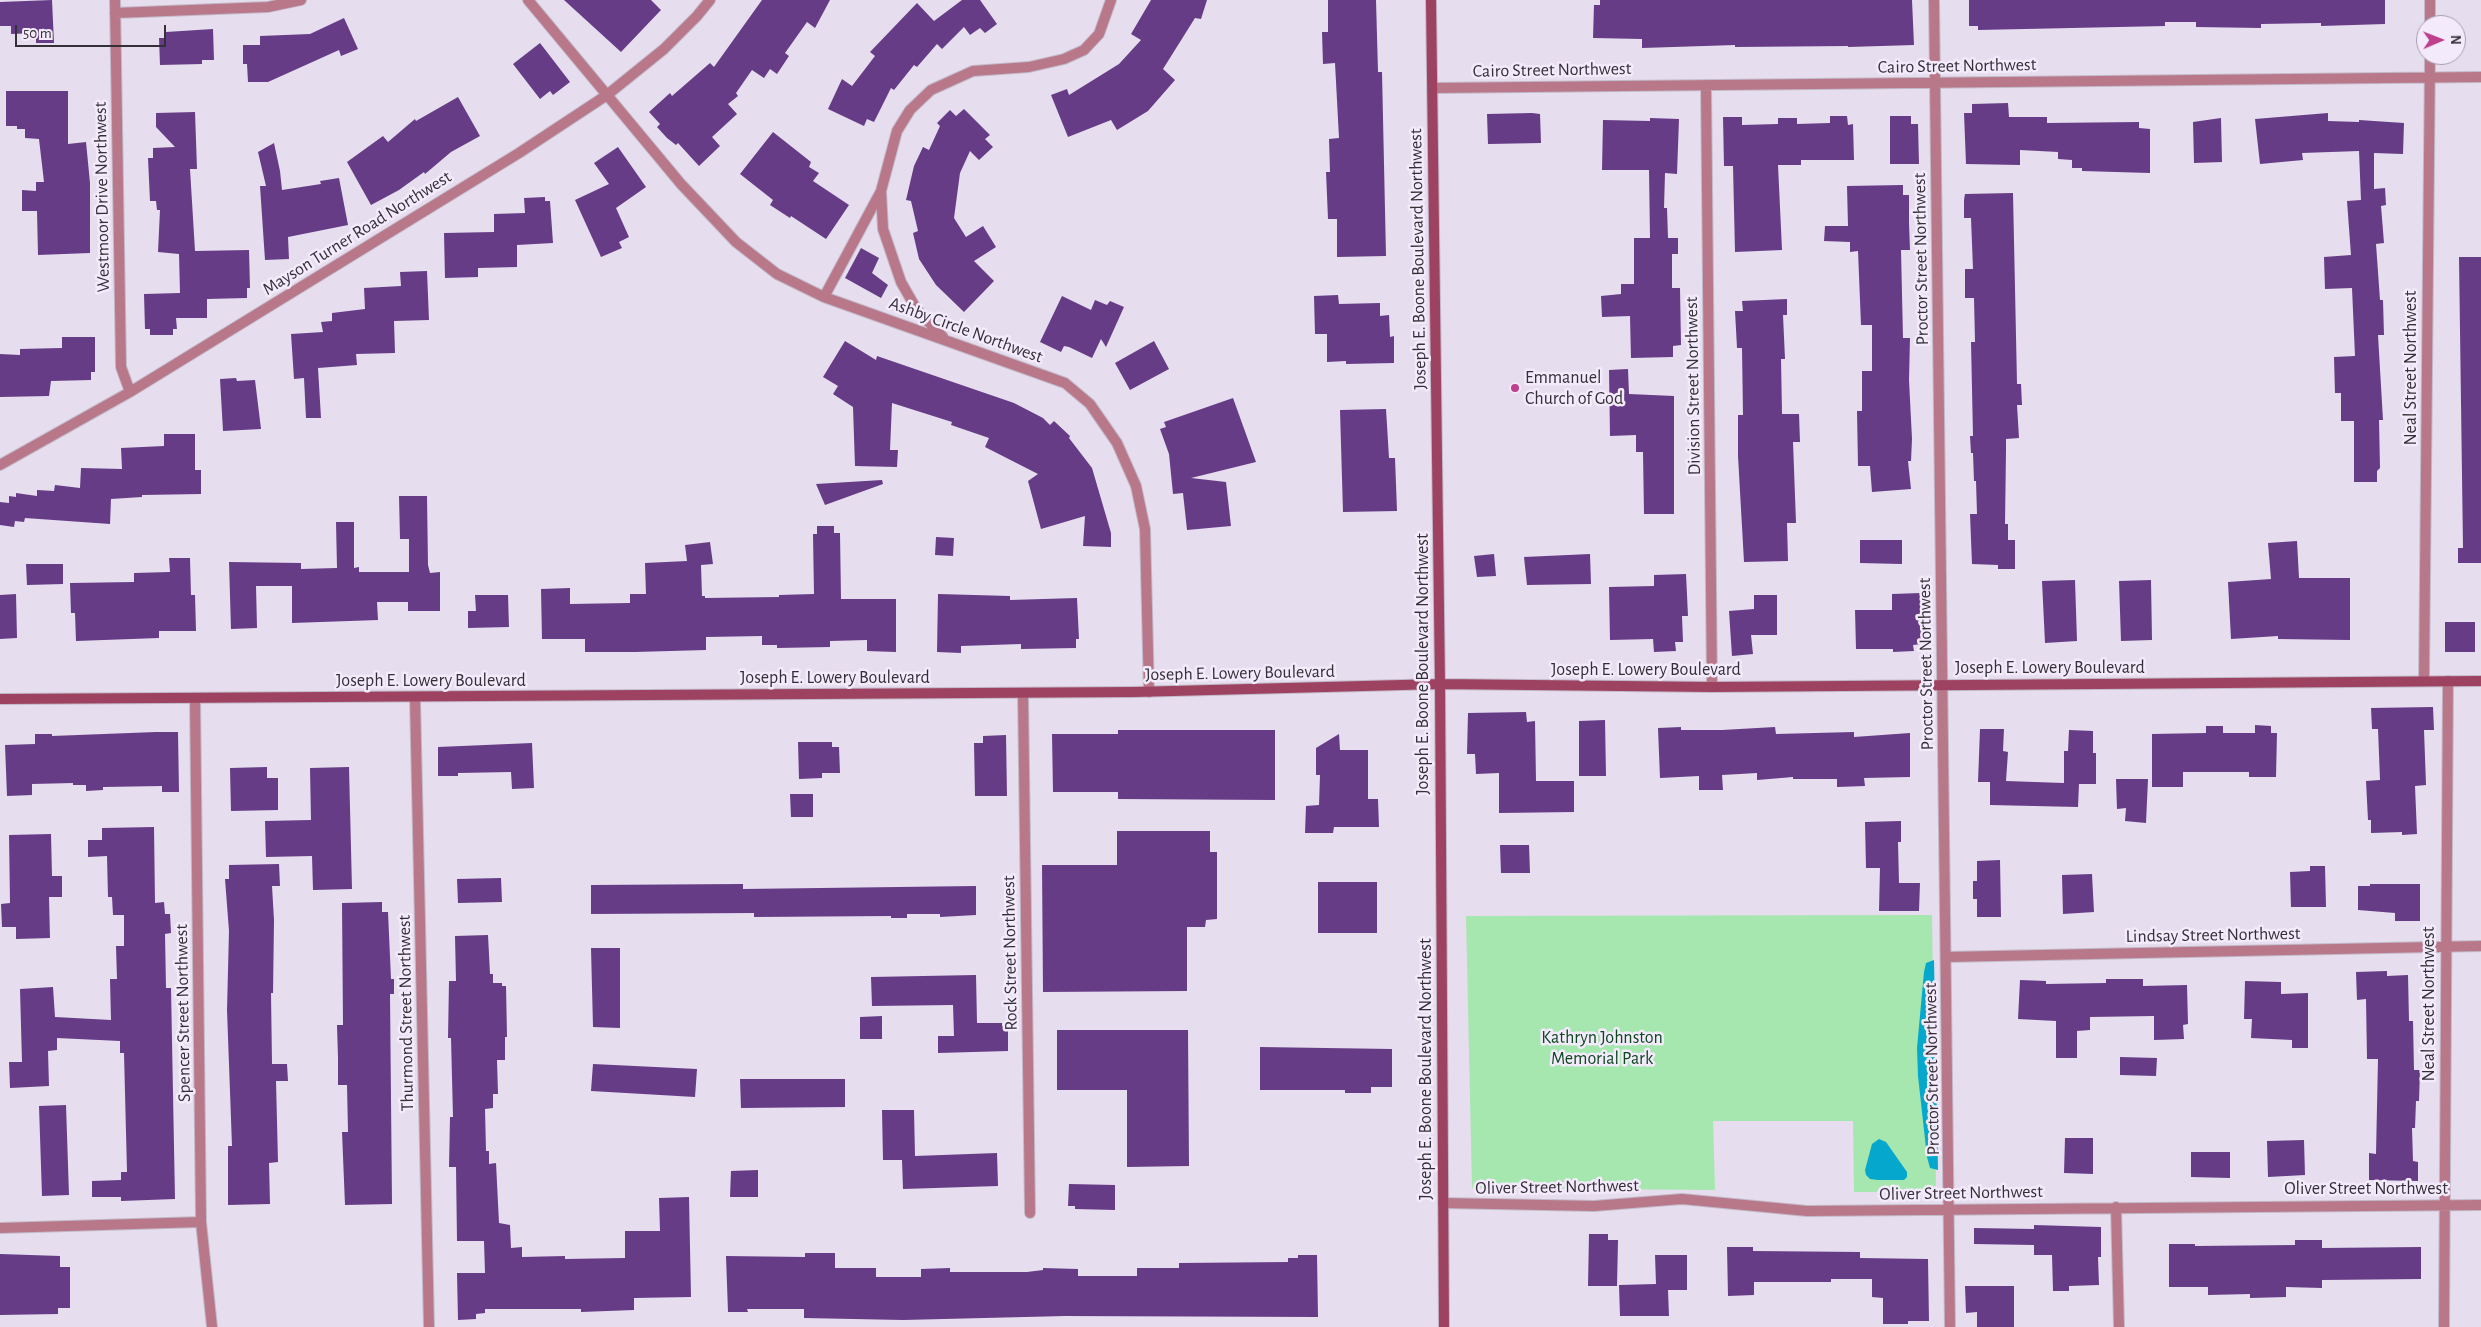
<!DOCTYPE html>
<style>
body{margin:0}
#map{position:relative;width:2481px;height:1327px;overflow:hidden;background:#e6ddee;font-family:"Alegreya Sans",sans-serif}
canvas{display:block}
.north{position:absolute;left:2416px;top:15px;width:50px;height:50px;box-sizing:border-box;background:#f3eafb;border:1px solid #a7a0ad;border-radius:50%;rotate:89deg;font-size:14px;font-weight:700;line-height:20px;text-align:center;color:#343037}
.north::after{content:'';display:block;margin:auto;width:18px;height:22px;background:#be3f8c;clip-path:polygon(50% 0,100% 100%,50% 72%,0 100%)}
.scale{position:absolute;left:15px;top:25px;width:151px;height:22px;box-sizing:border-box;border:2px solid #343037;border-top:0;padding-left:6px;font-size:15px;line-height:18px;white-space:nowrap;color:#343037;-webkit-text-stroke:4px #f3eafb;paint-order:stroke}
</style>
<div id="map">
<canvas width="2481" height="1327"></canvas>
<div class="north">N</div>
<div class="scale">50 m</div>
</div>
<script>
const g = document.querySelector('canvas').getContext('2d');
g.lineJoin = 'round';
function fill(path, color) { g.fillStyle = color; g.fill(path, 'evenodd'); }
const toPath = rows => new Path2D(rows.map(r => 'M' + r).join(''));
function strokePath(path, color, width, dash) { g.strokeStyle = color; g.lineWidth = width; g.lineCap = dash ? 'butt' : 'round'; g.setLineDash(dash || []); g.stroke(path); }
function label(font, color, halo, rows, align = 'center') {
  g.font = font + ' "Alegreya Sans",sans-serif'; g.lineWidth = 5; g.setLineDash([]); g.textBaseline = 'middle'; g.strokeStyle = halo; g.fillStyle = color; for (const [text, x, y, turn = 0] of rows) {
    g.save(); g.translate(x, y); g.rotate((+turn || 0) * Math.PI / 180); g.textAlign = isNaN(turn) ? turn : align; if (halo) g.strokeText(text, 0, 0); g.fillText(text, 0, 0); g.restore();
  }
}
fill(toPath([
 [1932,915,1936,1192,1854,1192,1853,1121,1713,1121,1715,1190,1472,1188,1466,916]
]), '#a6e6af');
fill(toPath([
 [1934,960,1938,1170,1930,1168,1927,1157,1918,1076,1917,1048,1924,972,1926,963],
 [1879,1139,1886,1142,1907,1172,1907,1177,1904,1180,1878,1180,1870,1179,1866,1175,1865,1170,1872,1144]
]), '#06a7cd');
fill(toPath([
 [52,0,54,43,36,43,36,33,11,34,11,26,0,26,0,2],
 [564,0,651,0,661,10,621,52],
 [762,0,830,0,815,28,807,22,785,53,789,56,777,74,770,69,764,78,752,70,736,93,738,96,728,104,737,114,712,137,720,146,699,166,678,143,676,145,667,138,657,127,660,124,649,112,670,93,672,96,710,63,714,67],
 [962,0,980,0,997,24,985,33,980,28,970,35,964,27,942,49,937,44,917,67,914,65,894,90,891,88,874,122,867,119,864,126,828,109,842,79,852,86,875,56,870,52,917,3,934,21],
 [1151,0,1207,0,1201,19,1195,18,1163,69,1175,80,1148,111,1117,130,1111,120,1068,137,1051,95,1067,89,1069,95,1119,64,1141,40,1131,34],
 [1328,0,1376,0,1378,72,1382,72,1386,256,1337,257,1337,219,1328,219,1326,172,1330,172,1329,139,1339,138,1335,63,1323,64,1322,32,1328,32],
 [1600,0,1912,0,1914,45,1848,47,1848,46,1735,47,1735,45,1642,48,1642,39,1593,38,1594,5,1600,5],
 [1969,0,2385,0,2385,24,2321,26,2321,23,2261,24,2261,28,2196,27,2196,22,2165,22,2165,26,1978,30,1978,26,1969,26],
 [344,18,358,49,341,56,339,50,268,82,248,82,247,64,243,64,243,45,260,45,260,36,310,34],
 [213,29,214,60,202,60,202,64,160,65,159,38,166,38,166,32],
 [540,43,570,82,553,95,550,91,540,99,513,64],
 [6,91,68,91,68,144,86,142,90,183,90,253,38,255,37,211,22,211,22,190,36,191,36,182,44,182,39,139,25,138,25,129,17,129,17,126,6,126],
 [458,97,480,136,451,152,425,174,424,172,399,190,371,205,347,162,383,136,388,142,415,119,416,121],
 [2008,103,2009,117,2047,117,2047,123,2139,122,2139,128,2150,129,2150,173,2082,171,2082,168,2072,168,2072,160,2058,159,2058,152,2020,150,2020,165,1966,164,1964,113,1972,113,1972,104],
 [964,109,990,135,985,139,993,147,979,160,970,151,960,173,954,218,966,237,983,226,996,247,974,261,994,281,964,312,936,285,919,259,913,233,918,231,911,201,906,200,914,166,923,147,929,150,940,126,937,123,950,110,956,116],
 [195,112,197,169,190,169,195,251,249,250,250,288,247,288,247,298,207,299,207,318,176,318,177,329,173,329,173,335,150,335,150,329,145,329,144,294,180,293,179,254,158,252,160,210,157,210,156,201,150,201,148,158,153,158,153,148,175,147,156,127,156,113],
 [1532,113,1540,114,1541,143,1488,144,1487,114],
 [2328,113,2328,121,2359,122,2359,120,2404,123,2403,154,2374,153,2374,189,2385,188,2386,205,2381,206,2384,243,2376,244,2380,300,2383,300,2384,335,2378,335,2383,420,2379,420,2380,468,2377,471,2377,482,2354,482,2354,421,2341,421,2341,393,2335,393,2334,357,2355,356,2352,288,2325,289,2324,257,2351,255,2347,201,2361,200,2359,151,2302,153,2303,160,2260,164,2255,119],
 [1830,116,1847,116,1848,125,1853,124,1854,160,1801,160,1801,165,1778,165,1782,250,1735,252,1733,166,1724,166,1723,117,1742,117,1742,125,1778,124,1778,118,1797,118,1797,124,1830,123],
 [1890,116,1911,116,1911,124,1918,124,1919,164,1890,164],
 [1650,118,1679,119,1677,174,1665,173,1664,208,1667,208,1668,238,1678,238,1678,254,1672,254,1672,288,1680,288,1681,345,1673,346,1673,357,1631,358,1630,316,1602,317,1601,296,1621,294,1621,284,1634,284,1634,238,1650,238,1649,170,1602,170,1603,120,1650,121],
 [2221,118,2222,162,2194,163,2193,122],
 [773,132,811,162,809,167,819,173,813,181,849,205,826,239,791,216,790,218,770,205,773,200,740,174],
 [274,143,280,171,282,190,321,184,320,181,339,178,348,225,288,237,289,259,265,260,260,186,266,186,258,152],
 [618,147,646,187,616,208,629,237,619,242,622,248,601,257,575,200,609,184,594,163],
 [1903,185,1903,195,1909,195,1909,223,1910,250,1901,250,1903,338,1910,338,1909,380,1912,439,1911,461,1908,461,1911,489,1872,492,1870,466,1858,466,1857,411,1862,411,1862,371,1872,371,1872,325,1861,325,1858,251,1850,252,1850,242,1824,241,1825,226,1848,226,1847,186],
 [2013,193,2017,384,2021,384,2022,405,2017,405,2019,438,2006,439,2006,451,2005,524,2008,524,2008,540,2015,540,2015,569,1998,569,1998,565,1972,564,1970,514,1977,514,1976,481,1974,481,1973,453,1971,453,1970,436,1973,436,1971,342,1975,342,1974,298,1965,298,1965,269,1973,269,1971,218,1964,218,1964,200,1965,194],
 [545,197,545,201,550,201,553,243,517,245,517,267,478,268,478,277,445,278,444,233,494,232,494,214,525,213,524,198],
 [861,248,879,258,872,273,888,285,881,298,845,278],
 [2459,257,2481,257,2481,563,2458,563,2458,548,2463,548],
 [427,271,429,320,394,321,395,353,356,354,357,365,318,368,321,418,306,418,304,378,294,379,291,334,323,332,321,322,332,321,332,313,365,309,364,288,401,286,400,272],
 [1338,295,1339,304,1380,303,1380,316,1389,315,1390,337,1394,336,1394,363,1346,364,1346,361,1327,362,1327,334,1315,334,1314,296],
 [1062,296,1091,310,1095,300,1107,305,1110,301,1124,307,1106,347,1101,339,1092,358,1069,347,1064,346,1061,352,1040,342],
 [1787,299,1787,315,1783,315,1785,359,1781,359,1782,414,1799,414,1800,442,1793,442,1796,523,1787,523,1788,561,1744,562,1738,456,1738,415,1743,415,1742,348,1737,348,1735,311,1743,311,1742,301],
 [62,337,95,337,95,372,91,372,91,380,51,381,49,396,0,397,0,354,20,355,20,349,62,348],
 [845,341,876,360,877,356,1014,403,1043,418,1050,425,1054,421,1070,436,1069,438,1092,468,1111,533,1111,547,1083,546,1085,516,1041,529,1028,481,1038,474,985,447,989,438,951,425,952,422,892,403,890,450,898,450,897,467,855,466,853,407,833,394,838,386,823,377],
 [1154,341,1169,369,1130,390,1115,363],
 [1628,369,1629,394,1674,396,1674,514,1644,514,1643,452,1636,452,1636,435,1610,436,1609,370],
 [236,378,237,381,255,380,261,429,223,431,220,379],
 [1233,398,1256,462,1191,478,1226,482,1231,526,1187,530,1183,493,1173,494,1169,454,1160,429,1166,427,1164,422],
 [1386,409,1389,458,1395,458,1397,511,1343,512,1340,410],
 [164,434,195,434,195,470,201,470,201,494,142,495,142,497,111,499,110,524,25,518,24,522,15,521,14,527,0,525,0,502,9,503,9,496,16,497,16,493,37,496,37,490,54,491,55,485,80,488,81,468,122,469,121,448,164,446],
 [882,480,883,484,825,505,816,484],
 [399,496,427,496,428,565,430,573,440,572,440,611,408,611,408,602,377,602,378,620,292,623,292,586,256,586,257,628,231,629,229,562,301,563,301,569,337,568,336,522,354,522,354,568,359,567,359,572,409,572,409,539,400,539],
 [817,526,834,526,834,533,840,533,841,599,896,599,896,652,867,651,867,640,830,641,830,647,777,648,777,645,762,645,762,636,706,637,706,650,635,652,585,652,585,639,542,639,541,589,570,588,570,604,630,603,630,594,646,594,645,563,687,561,685,545,710,542,713,564,701,565,702,596,705,596,705,598,779,597,779,595,814,594,813,534,817,534],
 [936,537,954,538,953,556,935,555],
 [1860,540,1902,540,1902,564,1860,563],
 [2297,541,2299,578,2350,578,2350,640,2278,639,2278,636,2231,639,2228,582,2271,579,2268,543],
 [1494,554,1496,576,1477,577,1474,556],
 [1590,554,1591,584,1527,585,1524,557],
 [169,558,190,558,191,595,195,595,196,631,159,631,159,638,76,641,75,613,71,613,70,583,134,582,134,573,170,572],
 [26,564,63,564,63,584,27,585],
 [1686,574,1688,616,1682,616,1683,642,1675,642,1676,651,1654,652,1653,639,1610,640,1609,587,1654,586,1654,575],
 [2075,580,2077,641,2045,643,2042,581],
 [2151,580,2152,640,2121,641,2119,581],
 [1921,593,1922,644,1913,645,1914,651,1893,652,1893,649,1856,649,1855,610,1892,610,1892,594],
 [16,594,17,638,0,639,0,595],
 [938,594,1010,596,1010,600,1077,598,1079,639,1076,639,1076,648,1021,649,1021,644,961,646,961,653,937,652],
 [475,595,508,595,509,627,468,628,468,611,476,611],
 [1754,595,1777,595,1777,635,1751,635,1753,654,1732,656,1729,611,1754,609],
 [2445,622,2475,622,2475,652,2445,652],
 [2433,707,2434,730,2424,730,2426,785,2415,786,2417,834,2402,835,2402,832,2371,833,2371,820,2368,820,2366,781,2380,780,2378,729,2372,729,2371,708],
 [1526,712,1527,722,1535,721,1536,781,1574,781,1574,812,1499,813,1499,773,1476,774,1475,754,1467,754,1468,713],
 [1605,720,1606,776,1579,776,1579,721],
 [2255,725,2271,726,2271,733,2277,733,2276,777,2249,777,2249,772,2183,772,2183,787,2152,787,2152,734,2206,733,2206,726,2223,726,2223,733,2255,733],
 [1681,727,1681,730,1722,730,1775,727,1776,734,1854,732,1854,737,1910,733,1910,777,1864,778,1865,786,1837,787,1837,779,1793,779,1793,777,1757,780,1757,773,1722,775,1723,790,1699,790,1699,776,1660,778,1658,728],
 [1980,729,2004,729,2003,751,2008,752,2006,781,2064,783,2064,751,2068,751,2069,730,2093,731,2093,753,2096,753,2096,784,2079,784,2078,807,1990,805,1990,782,1978,782],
 [1118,730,1275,730,1275,800,1118,799,1118,792,1053,792,1052,734,1118,734],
 [156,732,178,732,179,792,162,792,162,786,103,787,103,790,86,791,86,785,73,785,73,783,32,784,32,795,7,796,5,745,35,744,35,734,52,734,52,736],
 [1339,734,1340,750,1368,750,1368,799,1378,799,1379,827,1334,827,1333,833,1305,833,1306,806,1319,805,1320,775,1316,775,1316,748],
 [1006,735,1007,796,975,796,974,743,983,743,983,736],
 [798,742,832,742,832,747,839,747,840,773,822,773,822,778,799,779],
 [532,743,534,788,512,789,511,772,458,773,458,776,438,776,438,747],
 [267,767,267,778,278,778,278,810,231,811,230,768],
 [349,767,352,889,313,890,312,856,266,857,265,821,311,820,310,768],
 [2116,779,2148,779,2146,823,2125,821,2126,808,2117,809],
 [790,794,813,794,813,817,791,817],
 [1901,821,1901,842,1898,842,1899,883,1920,883,1919,911,1879,911,1880,868,1866,868,1865,822],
 [154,827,155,903,164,902,165,914,170,914,171,933,165,934,166,988,171,988,175,1199,121,1201,121,1197,92,1197,92,1181,121,1180,121,1172,127,1172,124,1053,120,1053,120,1041,57,1038,57,1050,48,1051,49,1086,10,1088,9,1062,22,1062,20,989,53,987,55,1017,111,1020,110,979,117,979,116,946,124,946,124,915,113,915,112,897,108,897,107,856,88,857,88,840,102,840,102,828],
 [1117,831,1210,831,1210,852,1217,852,1217,919,1206,920,1205,927,1187,927,1187,991,1043,992,1042,865,1117,865],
 [51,834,52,876,62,876,62,897,49,897,50,938,16,939,16,927,2,927,1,904,10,903,9,835],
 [1500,845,1529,845,1530,873,1501,873],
 [2000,860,2001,917,1977,917,1977,899,1973,899,1973,881,1977,881,1977,861],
 [279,864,280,886,272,886,274,920,273,993,271,993,272,1064,287,1064,288,1081,276,1081,278,1162,269,1163,270,1204,228,1205,228,1146,232,1146,227,1010,229,931,225,879,229,879,229,865],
 [2310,866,2325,866,2326,907,2291,907,2290,872,2310,871],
 [2092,874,2094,912,2063,914,2062,875],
 [501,878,502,902,458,903,457,879],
 [1318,882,1377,882,1377,933,1318,933],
 [743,884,743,889,976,886,976,915,940,917,940,914,907,914,907,918,891,918,891,916,754,917,754,913,591,914,591,885],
 [2370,884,2420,884,2420,921,2395,921,2395,913,2358,910,2358,886,2370,886],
 [382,902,382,912,388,912,391,979,394,979,394,994,390,994,392,1204,345,1205,342,1132,348,1132,347,1085,338,1085,338,1058,337,1025,343,1025,342,903],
 [488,935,490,974,493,974,493,983,502,983,502,986,506,986,507,1037,505,1037,505,1060,497,1060,498,1094,493,1094,493,1108,485,1109,486,1151,489,1151,489,1164,496,1163,499,1223,510,1225,511,1248,522,1247,522,1257,565,1256,565,1259,625,1258,625,1231,660,1231,659,1198,689,1197,691,1297,634,1298,634,1310,581,1312,581,1309,485,1309,485,1313,476,1314,476,1319,458,1320,457,1273,485,1273,484,1241,457,1241,456,1167,449,1167,450,1117,453,1117,451,1038,448,1038,449,981,456,981,455,936],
 [591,948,620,948,620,1028,593,1027],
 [2387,971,2387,976,2408,975,2409,1021,2413,1021,2414,1070,2420,1070,2419,1101,2416,1101,2415,1128,2412,1128,2413,1161,2418,1162,2418,1181,2369,1180,2369,1153,2376,1154,2378,1059,2367,1059,2366,999,2357,1000,2356,972],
 [976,975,977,1023,1002,1023,1002,1026,1008,1025,1008,1051,938,1053,938,1036,954,1036,953,1005,872,1006,871,977],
 [2106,979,2143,979,2143,986,2187,985,2188,1024,2183,1025,2184,1039,2154,1040,2154,1016,2090,1017,2090,1030,2077,1031,2077,1058,2056,1058,2056,1021,2018,1019,2020,980,2046,981,2046,984,2106,983],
 [2245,981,2281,982,2281,994,2308,993,2308,1048,2292,1048,2292,1040,2251,1038,2252,1019,2244,1019],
 [882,1016,882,1039,860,1039,860,1017],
 [1057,1030,1188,1030,1189,1166,1127,1167,1127,1090,1057,1090],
 [1260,1047,1392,1049,1392,1087,1371,1087,1371,1093,1345,1093,1345,1090,1260,1090],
 [2120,1057,2157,1058,2156,1076,2120,1075],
 [593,1064,697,1069,695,1097,591,1091],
 [740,1079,845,1079,845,1107,741,1108],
 [66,1105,69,1195,42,1196,39,1106],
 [882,1110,914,1110,915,1156,997,1153,998,1186,903,1189,902,1160,883,1160],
 [2065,1138,2093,1138,2093,1174,2064,1173],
 [2304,1140,2305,1175,2268,1177,2267,1141],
 [2191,1152,2230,1152,2230,1178,2191,1177],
 [758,1170,758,1197,730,1197,731,1171],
 [1069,1184,1115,1185,1115,1210,1075,1209,1075,1206,1068,1206],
 [2034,1225,2101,1227,2101,1257,2098,1257,2099,1285,2069,1286,2069,1291,2053,1291,2052,1255,2034,1255,2034,1245,1974,1244,1974,1228,2034,1229],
 [1589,1234,1608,1234,1608,1240,1618,1240,1617,1286,1588,1286],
 [2295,1240,2322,1240,2322,1248,2421,1247,2421,1279,2322,1280,2322,1288,2286,1287,2286,1297,2250,1298,2250,1294,2208,1295,2208,1287,2169,1287,2169,1244,2195,1244,2195,1246,2295,1245],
 [1727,1247,1753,1247,1753,1251,1860,1252,1860,1258,1928,1259,1929,1321,1908,1321,1908,1324,1883,1324,1883,1298,1872,1297,1872,1279,1831,1279,1831,1282,1754,1282,1754,1295,1728,1296],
 [805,1253,835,1253,835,1268,876,1268,876,1277,921,1277,921,1269,950,1268,950,1272,1027,1272,1043,1270,1043,1268,1078,1269,1078,1276,1137,1276,1137,1268,1179,1268,1179,1263,1288,1262,1288,1258,1298,1258,1298,1255,1317,1255,1318,1317,1065,1316,903,1320,804,1318,804,1309,747,1309,748,1312,728,1312,726,1256,805,1257],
 [0,1254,60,1256,60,1267,70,1267,70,1308,58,1308,58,1314,0,1315],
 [1655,1255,1687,1255,1687,1290,1668,1290,1669,1316,1620,1316,1619,1285,1656,1284],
 [1965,1286,2014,1286,2014,1327,1977,1327,1977,1312,1966,1313]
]), '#663c86');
const minor = toPath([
 [115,0,121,367,130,392],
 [528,0,681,184,736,242,777,274,824,297,1065,383,1090,404,1117,443,1136,486,1145,529,1149,692],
 [1934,0,1950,1327],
 [115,13,268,7,301,0],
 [2430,25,2430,0],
 [1706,85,1712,687],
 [1433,88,2481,77],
 [824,297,881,191],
 [943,337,917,310,901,282,883,229,881,191,897,131,910,110,931,90,973,71,1029,67,1064,59,1084,50,1099,34,1111,0],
 [0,465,130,392,519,153,607,95,664,49,697,16,710,0],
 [2424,681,2430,55],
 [1023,693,1030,1213],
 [195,698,201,1222,212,1327],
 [415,698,429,1327],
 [1946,957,2481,946],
 [1443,1203,1594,1206,1682,1199,1807,1211,2481,1205],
 [2116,1207,2119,1327],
 [0,1228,201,1222],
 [2444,1327,2448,681]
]);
const secondary = toPath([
 [1431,0,1440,684,1444,1327],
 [0,699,1134,692,1440,684,1712,687,2481,681]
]);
strokePath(minor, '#c2bac9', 12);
strokePath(secondary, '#c2bac9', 12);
strokePath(minor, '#b8788a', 10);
strokePath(secondary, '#9d4260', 10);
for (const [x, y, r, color] of [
 [1515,388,5,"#be3f8c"]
]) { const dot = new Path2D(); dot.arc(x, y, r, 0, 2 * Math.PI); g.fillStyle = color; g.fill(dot); strokePath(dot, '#f3eafb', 2); }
label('18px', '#343037', '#f3eafb', [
 ["Cairo Street Northwest",1957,66,-1],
 ["Cairo Street Northwest",1552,70,-1],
 ["Westmoor Drive Northwest",102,197,-91],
 ["Mayson Turner Road Northwest",357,233,-32],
 ["Joseph E. Boone Boulevard Northwest",1418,259,-91],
 ["Proctor Street Northwest",1921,259,-91],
 ["Ashby Circle Northwest",966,330,20],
 ["Neal Street Northwest",2411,368,-90],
 ["Division Street Northwest",1693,386,-91],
 ["Joseph E. Boone Boulevard Northwest",1423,664,-90],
 ["Proctor Street Northwest",1926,664,-91],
 ["Joseph E. Lowery Boulevard",2050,668],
 ["Joseph E. Lowery Boulevard",1646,670],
 ["Joseph E. Lowery Boulevard",1240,673,-1],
 ["Joseph E. Lowery Boulevard",835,678],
 ["Joseph E. Lowery Boulevard",431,681],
 ["Lindsay Street Northwest",2213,935,-1],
 ["Rock Street Northwest",1010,953,-91],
 ["Neal Street Northwest",2429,1004,-90],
 ["Spencer Street Northwest",183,1013,-91],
 ["Thurmond Street Northwest",406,1013,-91],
 ["Joseph E. Boone Boulevard Northwest",1426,1069,-90],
 ["Proctor Street Northwest",1932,1069,-91],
 ["Oliver Street Northwest",1557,1187,-1],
 ["Oliver Street Northwest",2366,1189],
 ["Oliver Street Northwest",1961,1193,-1]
]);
label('18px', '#343037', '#f3eafb', [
 ["Emmanuel",1525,378],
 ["Church of God",1525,399]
], 'left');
label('18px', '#0c481d', '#f3eafb', [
 ["Kathryn Johnston",1602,1038],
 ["Memorial Park",1602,1059]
]);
</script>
